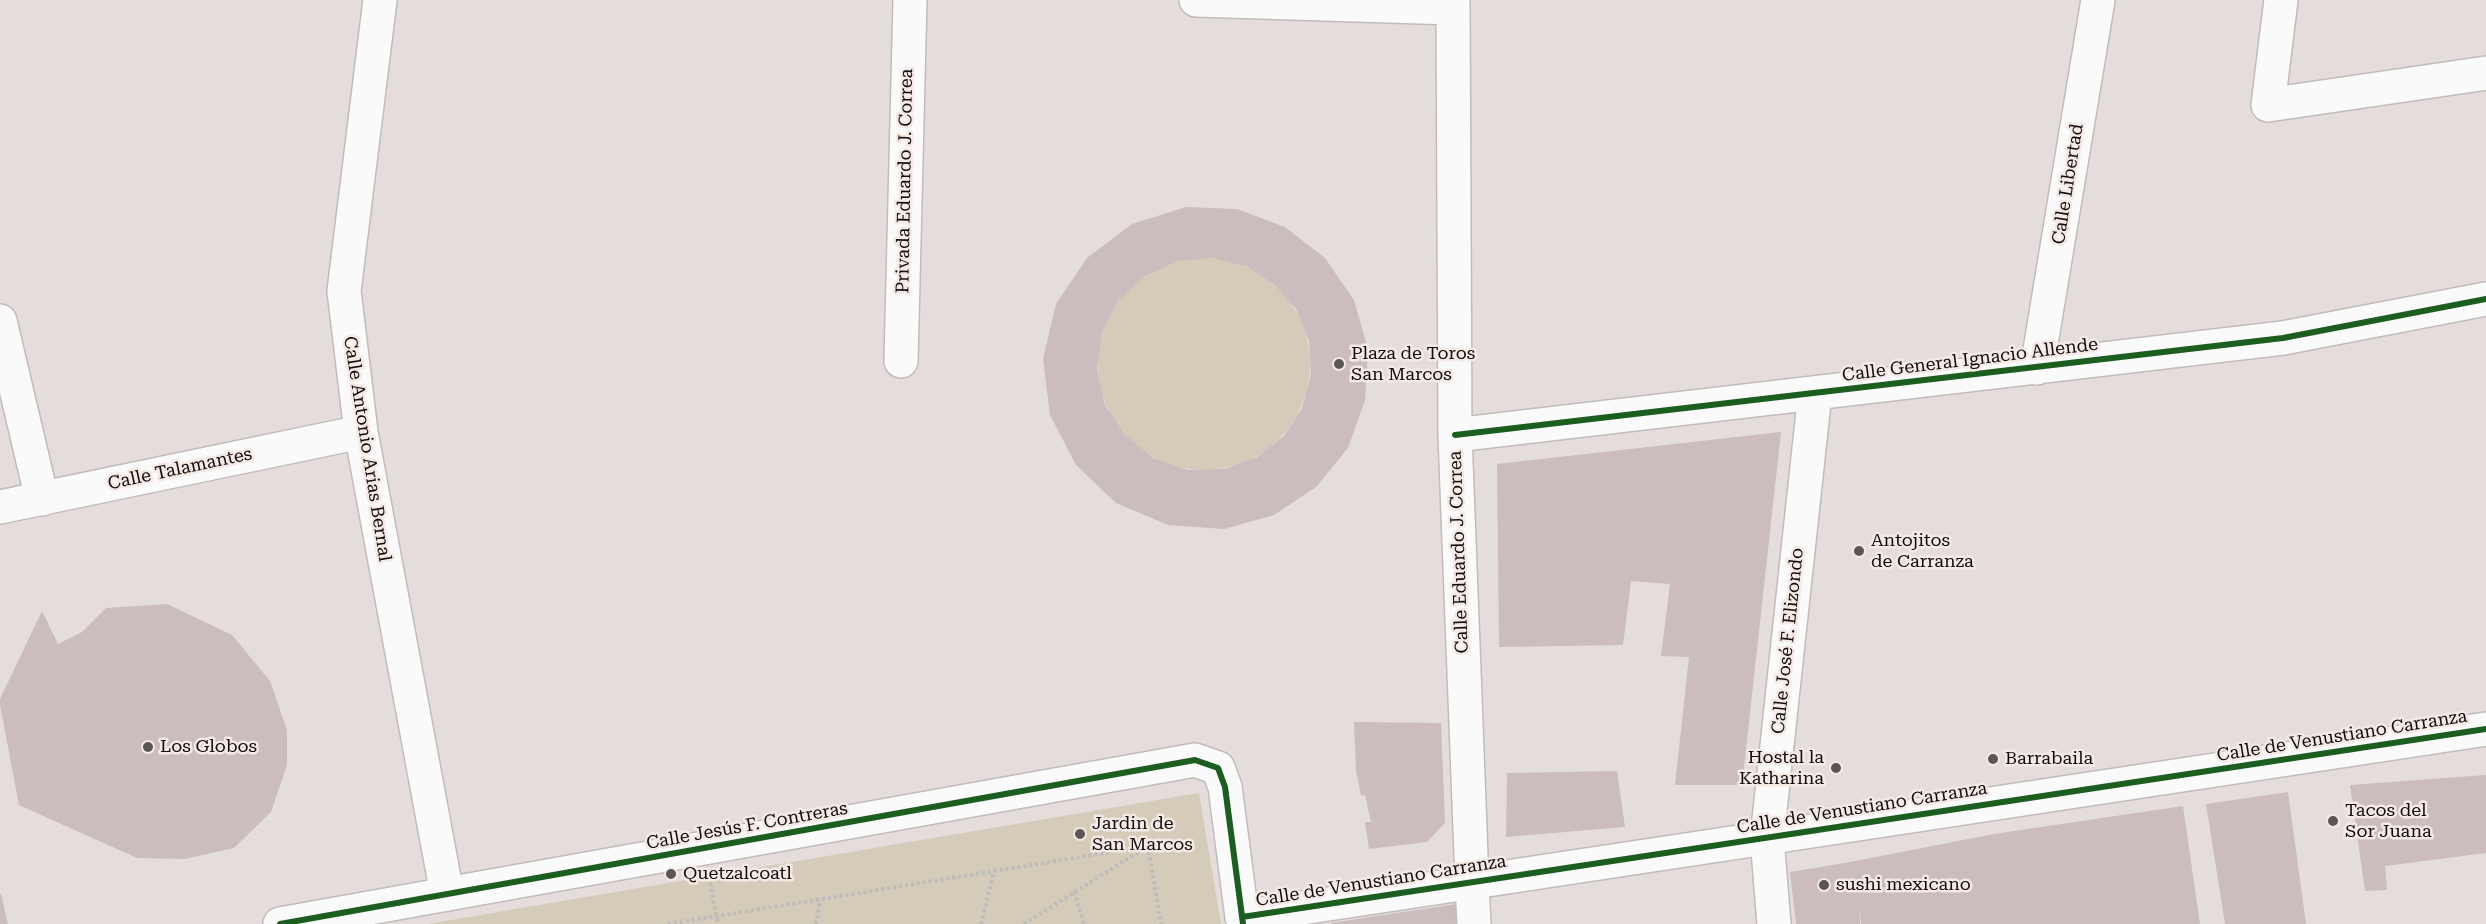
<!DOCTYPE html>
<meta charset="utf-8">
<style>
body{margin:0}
canvas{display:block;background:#e4dddc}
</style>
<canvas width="2486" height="924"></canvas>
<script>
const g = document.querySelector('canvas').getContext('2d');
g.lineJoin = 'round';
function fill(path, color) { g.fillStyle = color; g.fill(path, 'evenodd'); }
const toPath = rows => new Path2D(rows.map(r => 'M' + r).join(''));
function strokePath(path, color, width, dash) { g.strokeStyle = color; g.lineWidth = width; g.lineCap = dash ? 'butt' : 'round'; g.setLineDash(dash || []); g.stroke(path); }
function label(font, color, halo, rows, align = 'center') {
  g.font = font + ' "Roboto Serif",serif'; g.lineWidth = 5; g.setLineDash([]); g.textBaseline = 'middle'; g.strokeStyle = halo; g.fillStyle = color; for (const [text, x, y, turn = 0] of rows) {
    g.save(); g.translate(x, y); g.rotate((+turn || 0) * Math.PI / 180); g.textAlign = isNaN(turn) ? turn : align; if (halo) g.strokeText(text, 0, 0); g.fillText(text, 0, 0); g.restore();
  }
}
fill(toPath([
 '1098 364a106 106 0 1 1 212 0a106 106 0 1 1-212 0Z',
 [1199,793,1221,924,428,924,709,876]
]), '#d4cbb8');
fill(toPath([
 [1186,207,1237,209,1285,227,1325,258,1354,300,1368,349,1365,400,1348,448,1316,487,1274,515,1224,529,1168,525,1116,503,1076,465,1050,415,1043,359,1056,304,1087,258,1132,224],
 [1212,258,1246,266,1274,284,1296,309,1309,341,1311,375,1302,408,1284,436,1257,457,1225,469,1188,470,1153,458,1125,435,1105,405,1097,369,1102,333,1118,301,1145,276,1178,261],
 [1781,432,1742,785,1675,785,1689,657,1661,656,1670,584,1631,581,1623,645,1499,647,1497,464],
 [167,604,232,635,270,681,287,730,287,765,271,812,234,848,185,859,137,858,19,805,0,705,0,699,42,611,58,644,82,632,106,608],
 [1354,722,1441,723,1445,823,1427,842,1369,849,1365,822,1371,822,1365,795,1361,796,1356,770],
 [1617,771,1625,827,1506,837,1507,773],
 [2486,775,2486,853,2385,866,2387,890,2365,891,2350,785],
 [2288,792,2306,924,2225,924,2206,804],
 [2183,806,2200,924,1861,924,1859,909,1860,924,1796,924,1790,872,1850,862,1994,834],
 [0,894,1,894,8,924,0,924],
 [1456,904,1456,924,1331,924,1331,923]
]), '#cbbcbd');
const minor = toPath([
 [380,0,344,291,361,432,447,894],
 [1196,0,1453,8],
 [1453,0,1455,435,1472,882],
 [2281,0,2268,105,2486,73],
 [0,321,42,499],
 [901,361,910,0],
 [2037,368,2098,0],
 [1455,435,2283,338,2486,299],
 [0,507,361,432],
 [1767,838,1815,393]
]);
const tertiary = toPath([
 [1767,838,1774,924],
 [1472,882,1474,924],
 [280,924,1195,760,1218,768,1225,787,1242,917,2486,729]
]);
strokePath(minor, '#c1bcbb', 36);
strokePath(tertiary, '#c1bcbb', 36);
strokePath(toPath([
 [710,883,718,924],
 [1074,892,1084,924],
 [668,924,1148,846,1161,924],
 [816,924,820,900],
 [981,924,994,871],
 [1024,924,1145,848]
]), '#bebcbb', 4, [3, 3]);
strokePath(minor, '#fbfafa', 33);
strokePath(tertiary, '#fbfafa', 33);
strokePath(toPath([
 [1455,435,2283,338,2486,299],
 [1242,917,2486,729],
 [280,924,1195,760,1218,768,1225,787,1243,924]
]), '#1b5e20', 6);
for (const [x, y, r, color] of [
 [1339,364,6,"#5b5655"],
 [1859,551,6,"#5b5655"],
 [148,747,6,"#5b5655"],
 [1993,759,6,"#5b5655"],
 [1836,768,6,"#5b5655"],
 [2333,821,6,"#5b5655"],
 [1080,834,6,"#5b5655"],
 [671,874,6,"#5b5655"],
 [1824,885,6,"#5b5655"]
]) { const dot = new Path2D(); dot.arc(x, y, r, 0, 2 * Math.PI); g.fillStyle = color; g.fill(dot); strokePath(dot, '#f4e9e5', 2); }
label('18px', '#110d0c', '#f4e9e5', [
 ["Privada Eduardo J. Correa",905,181,-89],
 ["Calle Libertad",2068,184,-81],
 ["Calle General Ignacio Allende",1970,360,-7],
 ["Calle Antonio Arias Bernal",367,449,81],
 ["Calle Talamantes",180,469,-12],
 ["Calle Eduardo J. Correa",1459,552,-92],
 ["Calle José F. Elizondo",1788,641,-84],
 ["Calle de Venustiano Carranza",2342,736,-9],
 ["Calle de Venustiano Carranza",1862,808,-9],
 ["Calle Jesús F. Contreras",747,826,-10],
 ["Calle de Venustiano Carranza",1381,881,-9]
]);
label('18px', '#110d0c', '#f4e9e5', [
 ["Plaza de Toros",1351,354],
 ["San Marcos",1351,375],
 ["Antojitos",1871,541],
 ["de Carranza",1871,562],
 ["Los Globos",160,747],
 ["Hostal la",1824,758,"right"],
 ["Katharina",1824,779,"right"],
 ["Barrabaila",2005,759],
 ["Tacos del",2345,811],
 ["Sor Juana",2345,832],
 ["Jardin de",1092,824],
 ["San Marcos",1092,845],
 ["Quetzalcoatl",683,874],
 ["sushi mexicano",1836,885]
], 'left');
</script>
